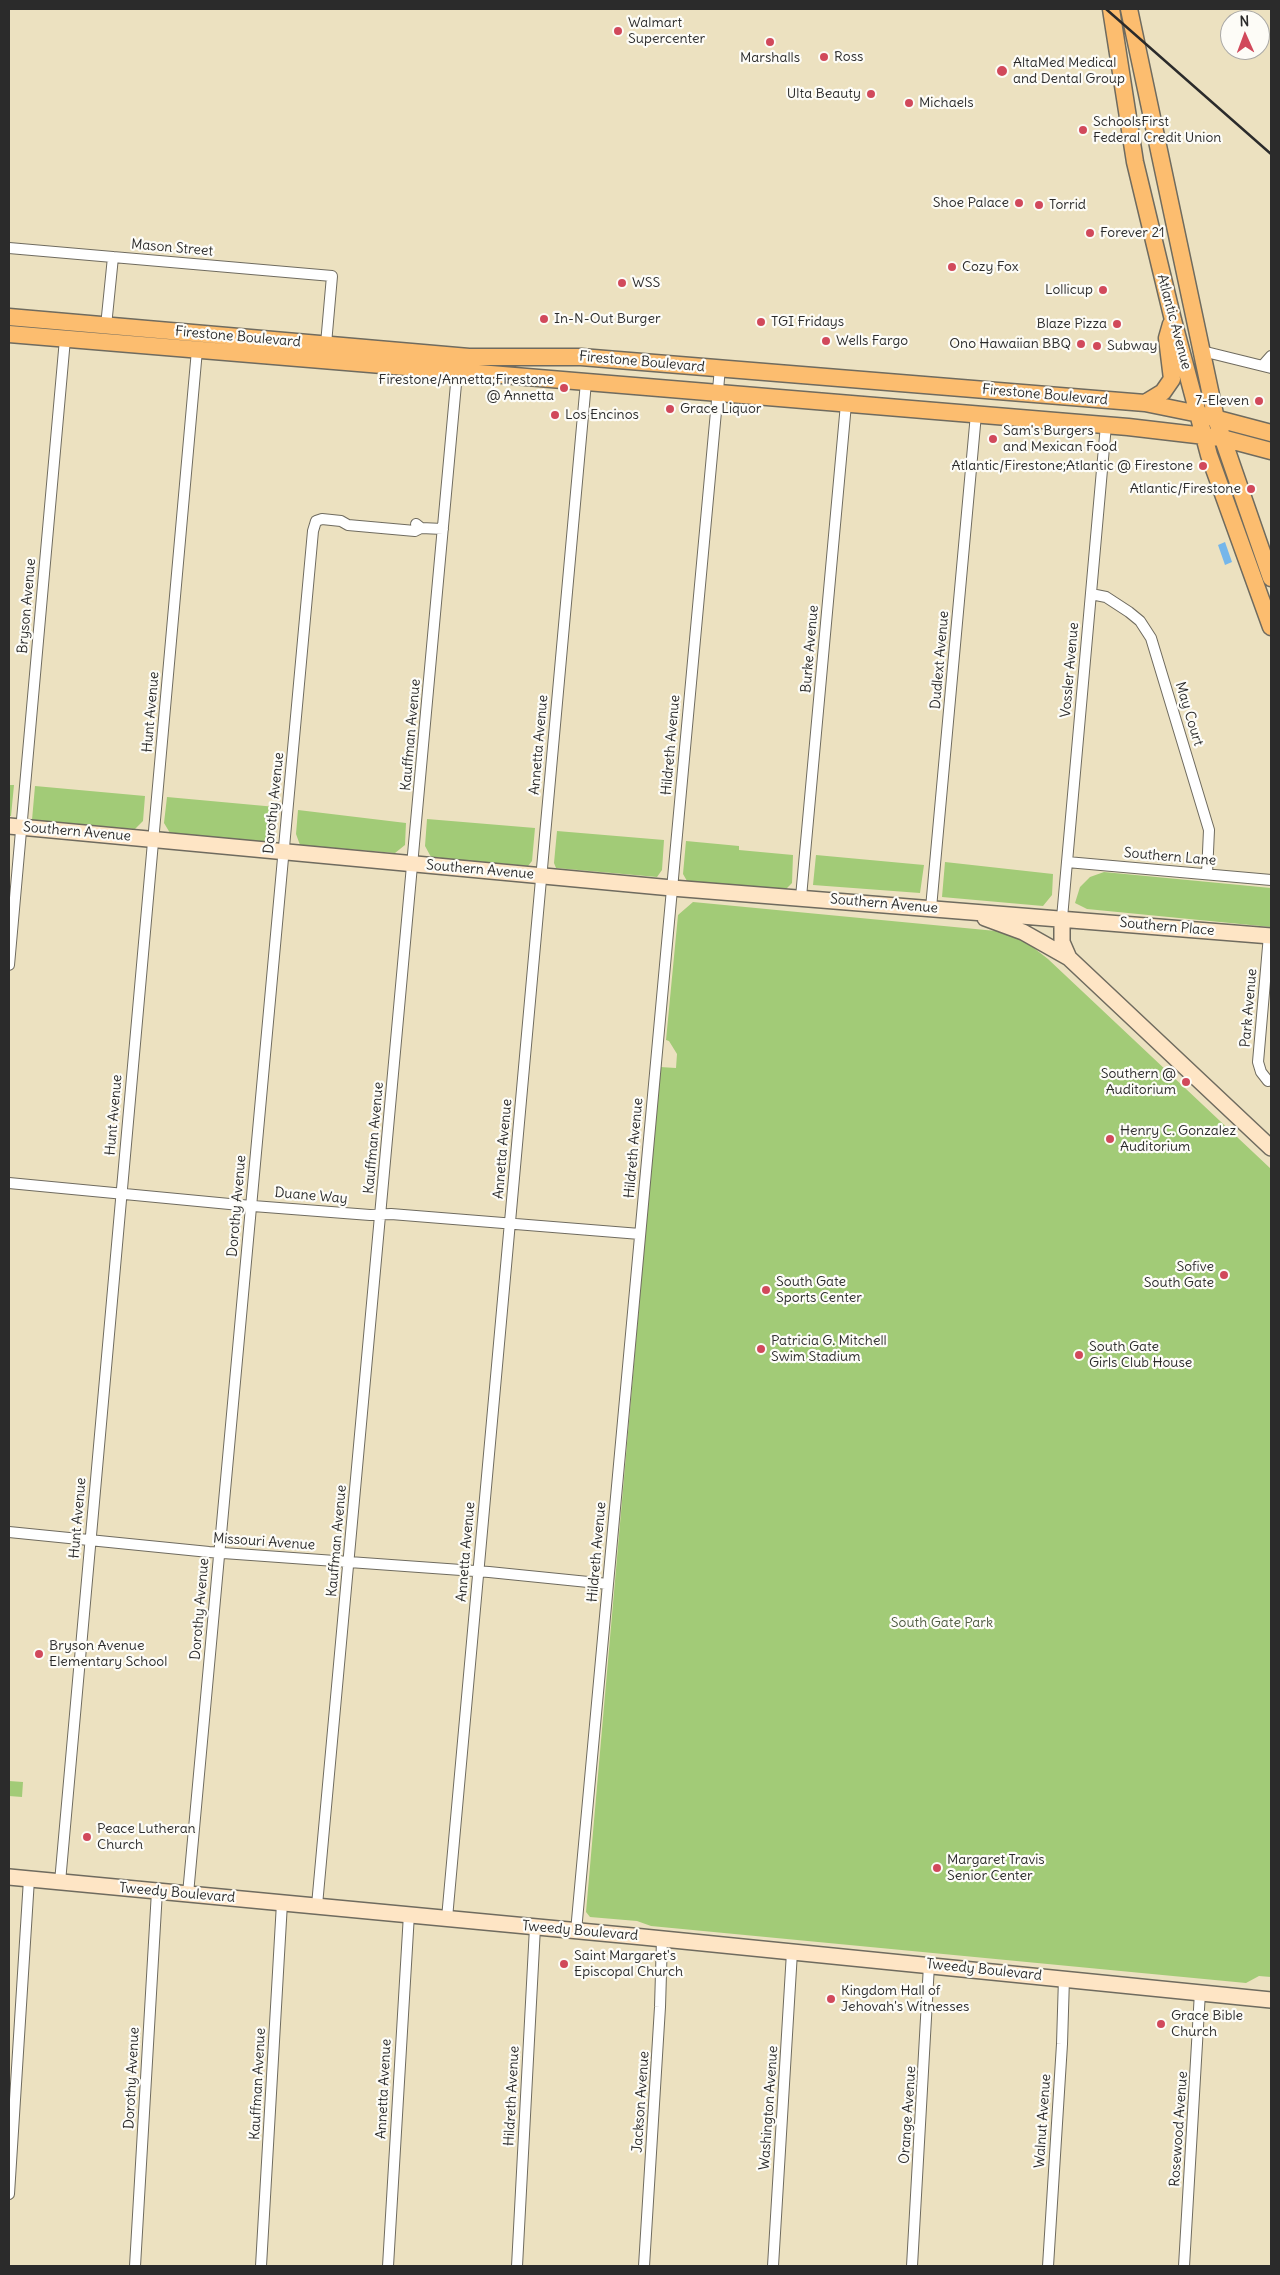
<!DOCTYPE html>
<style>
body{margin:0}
#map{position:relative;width:1280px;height:2275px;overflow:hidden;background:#ece1c0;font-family:Delius,sans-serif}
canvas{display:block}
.frame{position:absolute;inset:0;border:10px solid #2b2b2b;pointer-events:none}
.north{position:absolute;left:1220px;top:10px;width:50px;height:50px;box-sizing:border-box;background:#fdfcf7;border:1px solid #a9a8a5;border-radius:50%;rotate:358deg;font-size:14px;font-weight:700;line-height:20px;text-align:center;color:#2b2b2b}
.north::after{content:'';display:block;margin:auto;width:18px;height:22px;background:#d1495b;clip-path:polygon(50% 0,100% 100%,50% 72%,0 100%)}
</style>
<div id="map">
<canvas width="1280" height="2275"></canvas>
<div class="frame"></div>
<div class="north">N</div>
</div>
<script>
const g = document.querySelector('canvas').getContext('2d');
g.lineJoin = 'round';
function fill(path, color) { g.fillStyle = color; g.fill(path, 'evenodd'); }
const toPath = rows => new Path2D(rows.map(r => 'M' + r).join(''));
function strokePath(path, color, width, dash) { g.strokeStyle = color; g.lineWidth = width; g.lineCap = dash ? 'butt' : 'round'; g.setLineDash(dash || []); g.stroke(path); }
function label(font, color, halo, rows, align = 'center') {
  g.font = font + ' Delius,sans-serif'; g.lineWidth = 4.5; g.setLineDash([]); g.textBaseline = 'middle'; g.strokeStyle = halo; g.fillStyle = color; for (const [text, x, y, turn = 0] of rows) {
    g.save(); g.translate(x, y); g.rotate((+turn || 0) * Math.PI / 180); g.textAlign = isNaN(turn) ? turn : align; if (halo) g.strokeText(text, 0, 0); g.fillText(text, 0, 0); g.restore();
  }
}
fill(toPath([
 [9,785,14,785,11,816,9,816],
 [35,786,145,796,143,821,135,829,32,820],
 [167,797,276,807,275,832,267,842,170,833,164,823],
 [298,810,406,823,405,845,395,853,300,845,296,834],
 [427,819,535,828,532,861,528,866,431,857,425,846],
 [557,831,664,840,662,870,657,877,556,868,554,863],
 [686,841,739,846,739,850,793,855,792,883,786,889,687,881,683,874],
 [816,855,924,865,920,893,813,885],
 [945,862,1053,874,1052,895,1043,906,942,897],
 [1104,872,1271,888,1271,927,1087,909,1075,903,1080,887,1090,877],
 [693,902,996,931,1010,935,1030,945,1048,959,1271,1169,1271,1977,1259,1976,1246,1983,651,1926,637,1921,590,1917,586,1912,660,1067,676,1068,677,1054,669,1041,666,1040,678,915],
 [9,1781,23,1782,22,1797,9,1796]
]), '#a2cb77');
fill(toPath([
 [1225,542,1232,562,1225,565,1218,545]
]), '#75b6ea');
const street = toPath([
 [9,248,332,276,326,344],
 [106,326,113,257],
 [1202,351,1271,368],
 [1263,365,1271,356],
 [416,524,421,528,443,529],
 [1091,594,1106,597,1129,612,1140,621,1151,638,1209,830,1207,874],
 [1067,862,1271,880],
 [801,897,846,404],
 [931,908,976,414],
 [1062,918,1106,425],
 [9,965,65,339],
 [1268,1081,1261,1072,1258,1062,1269,935],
 [9,1183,240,1205,370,1215,391,1214,640,1234],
 [9,1532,209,1552,489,1572,608,1584],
 [60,1882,197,350],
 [188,1894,313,531,316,521,322,519,341,521,348,525,415,531,421,528],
 [317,1905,457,373],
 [447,1918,586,382],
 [576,1931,720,368],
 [9,2194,29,1879],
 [135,2266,157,1891],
 [261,2266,282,1903],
 [388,2266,409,1914],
 [517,2266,535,1927],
 [644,2266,660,2007,662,1939],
 [773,2266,792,1952],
 [912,2266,929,1965],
 [1048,2266,1062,2044,1064,1978],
 [1184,2266,1200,1992]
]);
const secondary = toPath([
 [9,826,672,888,1271,936],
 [985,918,1023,932,1069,958,1271,1148],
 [1062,918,1062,942,1069,958],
 [9,1877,643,1937,1271,2000]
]);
const primary = toPath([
 [1111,9,1135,162,1173,320,1209,455,1271,627],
 [1129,9,1216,419,1271,578],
 [9,317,469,357,581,357,1145,403,1199,414,1271,433],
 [9,334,1128,427,1222,438,1271,451],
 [1145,403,1163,392,1172,379,1167,338,1171,324]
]);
strokePath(street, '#6f6b5f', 12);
strokePath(secondary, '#6f6b5f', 18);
strokePath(primary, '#6f6b5f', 19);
strokePath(street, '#fff', 10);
strokePath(secondary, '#fee5c5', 15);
strokePath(primary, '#fcbd6f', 16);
strokePath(toPath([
 [1106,9,1271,154]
]), '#2b2b2b', 2.5);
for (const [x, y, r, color] of [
 [618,31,5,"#d1495b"],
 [770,42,5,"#d1495b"],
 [824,57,5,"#d1495b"],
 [1002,71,6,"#d1495b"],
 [871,94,5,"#d1495b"],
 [909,103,5,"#d1495b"],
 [1083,130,5,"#d1495b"],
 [1019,203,5,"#d1495b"],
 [1039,205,5,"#d1495b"],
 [1090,233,5,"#d1495b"],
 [952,267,5,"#d1495b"],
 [622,283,5,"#d1495b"],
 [1103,290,5,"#d1495b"],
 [544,319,5,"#d1495b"],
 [761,322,5,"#d1495b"],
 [1117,324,5,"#d1495b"],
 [826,341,5,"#d1495b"],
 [1081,344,5,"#d1495b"],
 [1097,346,5,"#d1495b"],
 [564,388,5,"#d1495b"],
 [1259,401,5,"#d1495b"],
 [670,409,5,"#d1495b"],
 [555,415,5,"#d1495b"],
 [993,439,5,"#d1495b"],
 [1203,466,5,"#d1495b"],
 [1251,489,5,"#d1495b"],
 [1186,1082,5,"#d1495b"],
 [1110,1139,5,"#d1495b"],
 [1224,1275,5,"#d1495b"],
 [766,1290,5,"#d1495b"],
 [761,1349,5,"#d1495b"],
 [1079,1355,5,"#d1495b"],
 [39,1654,5,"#d1495b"],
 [87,1837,5,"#d1495b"],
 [937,1868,5,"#d1495b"],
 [564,1964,5,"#d1495b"],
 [831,1999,5,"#d1495b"],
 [1161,2024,5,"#d1495b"]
]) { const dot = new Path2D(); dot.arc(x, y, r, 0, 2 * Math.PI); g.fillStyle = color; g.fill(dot); strokePath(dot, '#fdfcf7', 2); }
label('14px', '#2b2b2b', '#fdfcf7', [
 ["Walmart",628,23],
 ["Supercenter",628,39],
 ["Ross",834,57],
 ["Marshalls",770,58,"center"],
 ["AltaMed Medical",1013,63],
 ["and Dental Group",1013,79],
 ["Ulta Beauty",861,94,"right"],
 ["Michaels",919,103],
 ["SchoolsFirst",1093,122],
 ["Federal Credit Union",1093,138],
 ["Shoe Palace",1009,203,"right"],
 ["Torrid",1049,205],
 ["Forever 21",1100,233],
 ["Cozy Fox",962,267],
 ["WSS",632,283],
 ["Lollicup",1093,290,"right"],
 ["In-N-Out Burger",554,319],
 ["TGI Fridays",771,322],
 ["Blaze Pizza",1107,324,"right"],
 ["Wells Fargo",836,341],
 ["Ono Hawaiian BBQ",1071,344,"right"],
 ["Subway",1107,346],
 ["Firestone/Annetta;Firestone",554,380,"right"],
 ["@ Annetta",554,396,"right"],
 ["7-Eleven",1249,401,"right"],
 ["Grace Liquor",680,409],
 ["Los Encinos",565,415],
 ["Sam's Burgers",1003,431],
 ["and Mexican Food",1003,447],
 ["Atlantic/Firestone;Atlantic @ Firestone",1193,466,"right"],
 ["Atlantic/Firestone",1241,489,"right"],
 ["Southern @",1176,1074,"right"],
 ["Auditorium",1176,1090,"right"],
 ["Henry C. Gonzalez",1120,1131],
 ["Auditorium",1120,1147],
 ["Sofive",1214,1267,"right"],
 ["South Gate",1214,1283,"right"],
 ["South Gate",776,1282],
 ["Sports Center",776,1298],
 ["Patricia G. Mitchell",771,1341],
 ["Swim Stadium",771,1357],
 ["South Gate",1089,1347],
 ["Girls Club House",1089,1363],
 ["Bryson Avenue",49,1646],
 ["Elementary School",49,1662],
 ["Peace Lutheran",97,1829],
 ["Church",97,1845],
 ["Margaret Travis",947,1860],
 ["Senior Center",947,1876],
 ["Saint Margaret's",574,1956],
 ["Episcopal Church",574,1972],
 ["Kingdom Hall of",841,1991],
 ["Jehovah's Witnesses",841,2007],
 ["Grace Bible",1171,2016],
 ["Church",1171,2032]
], 'left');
label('14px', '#2b2b2b', '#fdfcf7', [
 ["Mason Street",172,248,5],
 ["Atlantic Avenue",1174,322,75],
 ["Firestone Boulevard",238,337,5],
 ["Firestone Boulevard",642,362,5],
 ["Firestone Boulevard",1045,395,5],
 ["Bryson Avenue",27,606,-85],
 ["Burke Avenue",810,649,-85],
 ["Dudlext Avenue",940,660,-85],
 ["Vossler Avenue",1070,670,-85],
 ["Hunt Avenue",151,712,-85],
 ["May Court",1189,714,73],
 ["Kauffman Avenue",411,735,-85],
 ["Annetta Avenue",539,745,-85],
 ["Hildreth Avenue",671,745,-85],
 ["Dorothy Avenue",274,803,-84],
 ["Southern Avenue",77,832,5],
 ["Southern Lane",1170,857,5],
 ["Southern Avenue",480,870,5],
 ["Southern Avenue",884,904,5],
 ["Southern Place",1167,927,5],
 ["Park Avenue",1249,1008,-85],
 ["Hunt Avenue",114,1115,-85],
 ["Kauffman Avenue",374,1138,-85],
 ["Hildreth Avenue",634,1148,-85],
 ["Annetta Avenue",503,1149,-85],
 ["Duane Way",311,1196,5],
 ["Dorothy Avenue",237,1206,-85],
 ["Hunt Avenue",78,1518,-85],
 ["Kauffman Avenue",337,1541,-85],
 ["Missouri Avenue",264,1542,4],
 ["Annetta Avenue",466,1552,-85],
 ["Hildreth Avenue",597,1552,-85],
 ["Dorothy Avenue",200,1609,-85],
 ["Tweedy Boulevard",177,1893,5],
 ["Tweedy Boulevard",580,1931,5],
 ["Tweedy Boulevard",984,1970,6],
 ["Dorothy Avenue",132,2078,-87],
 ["Kauffman Avenue",258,2084,-87],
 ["Annetta Avenue",384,2089,-87],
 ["Hildreth Avenue",512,2096,-87],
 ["Jackson Avenue",641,2102,-86],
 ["Washington Avenue",769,2108,-86],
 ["Orange Avenue",908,2115,-86],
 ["Walnut Avenue",1043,2121,-86],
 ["Rosewood Avenue",1179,2129,-86]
]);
label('14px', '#4f5b42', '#fdfcf7', [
 ["South Gate Park",942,1623]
]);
</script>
